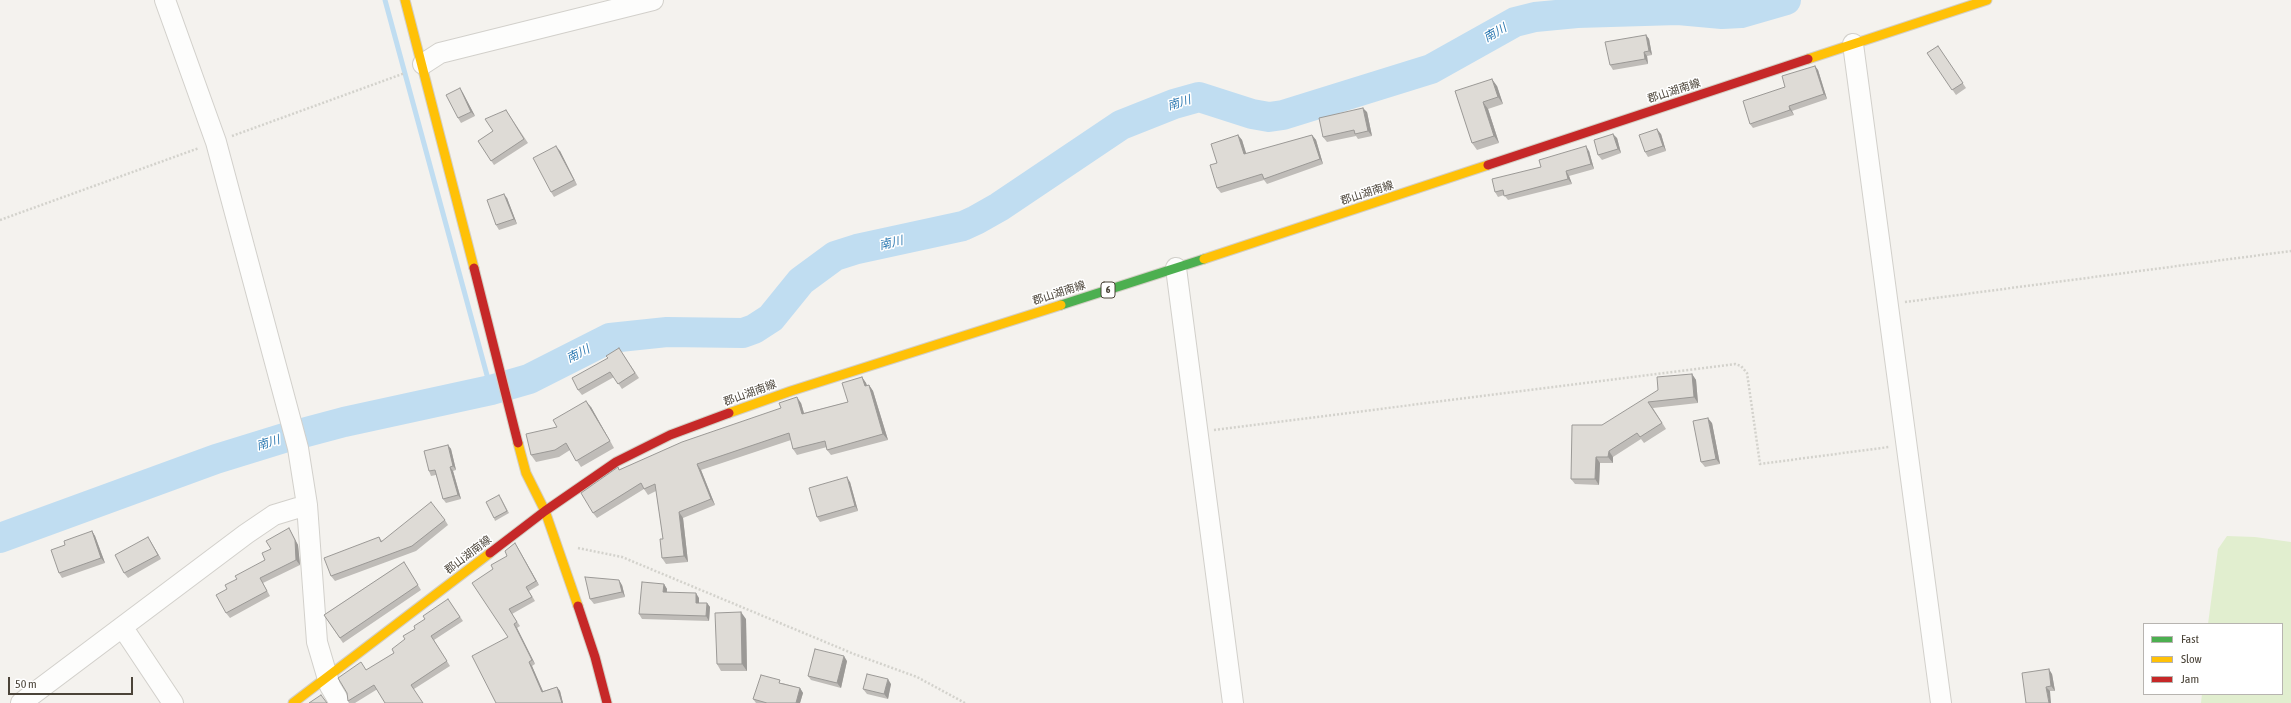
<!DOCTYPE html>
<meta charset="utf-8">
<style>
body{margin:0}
#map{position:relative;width:2291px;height:703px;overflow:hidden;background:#f4f2ee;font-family:"Asap Condensed",sans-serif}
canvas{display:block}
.legend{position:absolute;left:2143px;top:623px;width:140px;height:72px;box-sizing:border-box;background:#fff;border:1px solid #b7b4b0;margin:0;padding:5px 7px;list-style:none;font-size:12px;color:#4b4439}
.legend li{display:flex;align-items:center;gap:8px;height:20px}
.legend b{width:20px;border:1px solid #b7b4b0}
.scale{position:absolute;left:8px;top:677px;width:125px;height:18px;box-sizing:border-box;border:2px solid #4b4439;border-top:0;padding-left:5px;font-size:12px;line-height:14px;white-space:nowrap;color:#4b4439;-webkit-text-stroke:3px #fff;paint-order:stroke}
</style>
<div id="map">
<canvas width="2291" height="703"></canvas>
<ul class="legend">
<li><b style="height:5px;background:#4caf50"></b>Fast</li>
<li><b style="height:5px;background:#ffc107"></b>Slow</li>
<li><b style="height:5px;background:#c62828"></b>Jam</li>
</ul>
<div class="scale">50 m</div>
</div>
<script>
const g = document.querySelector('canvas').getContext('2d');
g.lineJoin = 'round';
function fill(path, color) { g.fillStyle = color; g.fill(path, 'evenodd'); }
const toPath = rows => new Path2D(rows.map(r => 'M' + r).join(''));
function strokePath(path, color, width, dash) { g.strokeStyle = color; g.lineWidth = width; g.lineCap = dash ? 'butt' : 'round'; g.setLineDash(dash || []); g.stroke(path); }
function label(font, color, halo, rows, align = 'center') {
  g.font = font + ' "Asap Condensed","Noto Sans JP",sans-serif'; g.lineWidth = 3; g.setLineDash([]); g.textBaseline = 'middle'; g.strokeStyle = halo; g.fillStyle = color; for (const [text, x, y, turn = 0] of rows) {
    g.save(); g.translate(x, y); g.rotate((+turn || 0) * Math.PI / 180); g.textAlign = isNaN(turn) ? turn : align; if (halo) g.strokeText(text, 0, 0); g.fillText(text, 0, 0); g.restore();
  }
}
fill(toPath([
 [2227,536,2255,537,2291,542,2291,703,2201,703,2202,694,2282,694,2282,624,2208,624,2218,549]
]), '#e1eecf');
strokePath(toPath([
 [385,0,491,390]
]), '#c0ddf1', 5);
strokePath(toPath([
 [0,538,216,459,284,438,344,422,491,390,529,379,610,338,667,332,743,333,754,329,771,318,801,281,835,256,857,249,963,226,976,220,999,207,1121,125,1174,104,1199,97,1252,114,1269,117,1283,115,1431,69,1515,22,1535,17,1577,13,1678,10,1722,14,1741,13,1786,0]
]), '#c0ddf1', 30);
const street = toPath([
 [165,0,216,142,298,448,307,505,317,642,330,686,340,703],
 [1853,44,1941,703],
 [423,64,440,53,653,0],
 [1176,268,1233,703],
 [123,628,173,703],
 [21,703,246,534,274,515,307,505]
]);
const fast = toPath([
 [1061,305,1204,259]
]);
const slow = toPath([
 [405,0,474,268],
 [1808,59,1987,0],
 [1204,259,1488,165],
 [729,413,791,391,1061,305],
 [518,443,526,473,545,511,578,606],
 [293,703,490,553]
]);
const jam = toPath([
 [1488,165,1808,59],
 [474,268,518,443],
 [490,553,545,511,616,462,670,435,729,413],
 [578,606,595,657,607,703]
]);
strokePath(street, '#d2d0cb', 22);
strokePath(fast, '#d3cfc5', 11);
strokePath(slow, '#d3cfc5', 11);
strokePath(jam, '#d3cfc5', 11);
strokePath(toPath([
 [232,136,405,73],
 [0,220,199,148],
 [1905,302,2291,251],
 [1214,430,1735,364,1741,366,1747,373,1760,464,1889,447],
 [578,548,622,557,854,654,917,677,965,703]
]), '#d3d2cc', 2.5, [2, 2]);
strokePath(street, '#fdfdfc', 20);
strokePath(fast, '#4caf50', 9);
strokePath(slow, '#ffc107', 9);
strokePath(jam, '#c62828', 9);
fill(toPath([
 [1646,35,1649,39,1652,55,1647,56,1648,64,1613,70,1610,65],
 [1938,46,1966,88,1956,95,1927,53],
 [1815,66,1818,70,1827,99,1792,111,1794,115,1753,128,1750,124,1785,87],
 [1497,86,1503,104,1488,109,1499,143,1477,150,1472,143,1455,91],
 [460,88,463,93,475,116,461,123,458,118],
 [506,110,528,143,494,165,478,141,493,131],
 [1367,112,1372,136,1358,139,1356,136,1327,142,1323,137],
 [1661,134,1666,151,1648,157,1645,152],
 [1238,135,1242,140,1246,154,1312,135,1316,140,1323,164,1267,184,1264,180,1221,193,1217,188,1217,163],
 [1617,138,1621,153,1602,160,1598,155],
 [560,151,577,185,554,197,551,192],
 [1589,151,1594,169,1569,176,1572,184,1508,200,1504,195,1498,197,1495,192,1541,167],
 [507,198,517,224,499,230,496,225],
 [619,348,639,378,622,389,614,377,582,395,578,390,608,358],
 [1692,374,1696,380,1698,403,1653,408,1666,429,1644,443,1641,439,1613,457,1613,463,1600,463,1599,485,1575,484,1571,479,1602,425],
 [862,377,866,383,867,385,869,385,873,391,888,440,831,455,827,450,827,447,797,455,793,449,791,440,701,470,715,505,683,518,688,562,666,564,662,558,663,539,656,491,648,495,644,489,597,518,593,513,619,470,801,403,804,413,848,402],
 [591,407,614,448,581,467,570,450,559,457,536,462,531,455,557,427],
 [1712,423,1720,464,1705,467,1701,462],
 [448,445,451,449,456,470,453,471,461,499,446,503,443,499,436,475,431,476,429,471],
 [850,482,858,511,820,522,817,517],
 [501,498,509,513,495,521,494,518],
 [445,520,448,525,416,551,335,581,331,576,379,537,382,541],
 [289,528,298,545,300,565,263,583,270,596,230,618,226,613,227,589,237,579,265,560,271,549],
 [92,531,95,536,105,563,62,578,59,573,65,545],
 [148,537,151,542,161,559,128,578,124,573],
 [515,543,518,548,539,585,529,591,535,601,512,614,520,626,517,628,535,664,532,666,543,691,557,687,560,691,563,703,496,703,508,637,493,569,507,556],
 [404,562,421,590,343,643,324,615],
 [664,584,667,589,667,592,699,598,699,603,707,603,710,607,709,621,642,619,639,614],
 [622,585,625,597,594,604,590,599],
 [448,599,463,621,434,640,450,666,414,689,376,690,355,703,349,703,348,701,367,670,394,653,405,639,415,629],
 [746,619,747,671,721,671,717,664],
 [847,661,841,688,811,680,808,676],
 [2052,674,2055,691,2050,691,2026,703],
 [782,683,800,688,803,693,800,703,756,703,753,699],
 [891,684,888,699,867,694,863,689]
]), '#bfbcb8');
fill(toPath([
 [1646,35,1649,39,1652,55,1649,51],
 [1644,52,1647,56,1648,64,1645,59],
 [1815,66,1818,70,1827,99,1824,94],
 [1492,79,1497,86,1503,104,1498,97],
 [460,88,463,93,475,116,471,112],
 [1483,102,1488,109,1499,143,1494,136],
 [1789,106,1792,111,1794,115,1790,110],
 [1363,108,1367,112,1372,136,1368,131],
 [1657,129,1661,134,1666,151,1663,146],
 [1613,134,1617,138,1621,153,1618,149],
 [1238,135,1242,140,1248,159,1244,154],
 [1312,135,1316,140,1323,164,1320,159],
 [556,146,560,151,577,185,574,180],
 [1586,146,1589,151,1594,169,1591,164],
 [1566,171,1569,176,1572,184,1568,179],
 [504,194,507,198,517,224,514,219],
 [1692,374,1696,380,1698,403,1694,397],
 [862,377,866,383,869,392,865,386],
 [869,385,873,391,888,440,883,434],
 [797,397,801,403,806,420,802,414],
 [586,401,591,407,614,448,610,441],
 [1708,418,1712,423,1720,464,1716,459],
 [448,445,451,449,456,470,453,466],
 [1609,451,1613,457,1613,463,1608,457],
 [1596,457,1600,463,1599,485,1595,479],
 [697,464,701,470,715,505,711,499],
 [450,467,453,471,461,499,458,495],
 [847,477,850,482,858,511,855,506],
 [679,512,683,518,688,562,684,556],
 [289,528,298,545,300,565,296,560],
 [92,531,95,536,105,563,101,558],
 [148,537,151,542,161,559,158,555],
 [515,543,518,548,539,585,536,581],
 [619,580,622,585,625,597,622,592],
 [664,584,667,589,666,597,663,592],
 [696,593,699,598,699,607,696,603],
 [707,603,710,607,709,621,706,616],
 [741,612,746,619,747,671,742,664],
 [514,624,517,628,535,664,532,660],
 [844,656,847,661,841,688,837,683],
 [529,662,532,666,545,696,542,692],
 [2049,669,2052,674,2055,691,2051,686],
 [888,679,891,684,888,699,884,694],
 [557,687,560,691,563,703,562,703],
 [2046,687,2050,691,2051,703,2049,703],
 [800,688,803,693,800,703,796,703]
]), '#9b9996');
const building = toPath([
 [1646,35,1649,51,1644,52,1645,59,1610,65,1605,42,1646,35],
 [1938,46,1963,83,1952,90,1927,53,1938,46],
 [1815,66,1824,94,1789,106,1790,110,1750,124,1743,101,1785,87,1782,76,1815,66],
 [1492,79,1498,97,1483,102,1494,136,1472,143,1455,91,1492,79],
 [460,88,471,112,458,118,446,95,460,88],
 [1363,108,1368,131,1355,134,1354,130,1323,137,1319,118,1363,108],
 [506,110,524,139,491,161,478,141,493,131,485,119,506,110],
 [1657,129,1663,146,1645,152,1639,135,1657,129],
 [1613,134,1618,149,1598,155,1594,140,1613,134],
 [1238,135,1244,154,1312,135,1320,159,1264,179,1262,174,1217,188,1210,165,1217,163,1211,144,1238,135],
 [556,146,574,180,551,192,533,158,556,146],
 [1586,146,1591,164,1566,171,1568,179,1504,196,1503,190,1495,192,1492,179,1541,167,1539,160,1586,146],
 [504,194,514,219,496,225,487,200,504,194],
 [619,348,635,373,618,384,610,372,578,390,572,378,608,358,606,356,619,348],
 [1692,374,1694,397,1648,402,1662,423,1640,437,1637,433,1609,451,1608,457,1596,457,1595,479,1571,479,1572,425,1602,425,1658,390,1657,377,1692,374],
 [862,377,865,386,869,385,883,434,827,450,825,441,793,449,789,433,697,464,711,499,679,512,684,556,662,558,660,539,663,539,655,484,644,489,641,483,593,513,581,493,618,467,619,470,682,442,781,408,779,403,797,397,802,414,848,402,842,383,862,377],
 [586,401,610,441,576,461,566,443,555,450,531,455,526,434,557,427,553,420,586,401],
 [1708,418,1716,459,1701,462,1693,421,1708,418],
 [448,445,453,466,450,467,458,495,443,499,435,470,429,471,424,451,448,445],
 [847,477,855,506,817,517,809,488,847,477],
 [499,495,507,511,494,518,486,502,499,495],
 [431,502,445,520,412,546,331,576,324,558,379,537,381,542,431,502],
 [289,528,295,540,296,560,260,578,267,591,226,613,216,595,227,589,225,585,237,579,235,576,265,560,262,553,271,549,266,541,289,528],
 [92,531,101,558,59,573,51,550,65,545,64,541,92,531],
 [148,537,158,555,124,573,115,555,148,537],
 [515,543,536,581,526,587,532,597,509,609,517,622,514,624,532,660,529,662,542,692,557,687,562,703,496,703,472,656,508,637,472,583,493,569,491,565,507,556,505,551,515,543],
 [404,562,418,585,340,638,324,615,404,562],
 [585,577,619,580,622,592,590,599,585,577],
 [642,582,664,584,663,592,696,593,696,603,707,603,706,616,639,614,642,582],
 [448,599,460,617,431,636,447,661,411,685,423,703,385,703,374,685,348,701,347,693,338,678,361,662,366,670,394,653,392,649,405,639,403,636,415,629,414,626,425,619,423,616,448,599],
 [741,612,742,664,717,664,715,613,741,612],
 [815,649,844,656,837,683,808,676,815,649],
 [2049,669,2051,686,2046,687,2049,703,2026,703,2022,673,2049,669],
 [867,674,888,679,884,694,863,689,867,674],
 [761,675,780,680,779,683,800,688,796,703,767,703,753,699,761,675],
 [321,695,327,703,309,703,321,695]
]);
fill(building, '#dedbd6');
strokePath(building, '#9b9996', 1);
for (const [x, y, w] of [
 [1108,290,14]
]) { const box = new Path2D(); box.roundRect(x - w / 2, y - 8, w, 16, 3); g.fillStyle = '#fff'; g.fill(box); strokePath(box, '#4b4439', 1); }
label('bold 10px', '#4b4439', null, [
 ["6",1108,290]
]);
label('11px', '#4b4439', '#fff', [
 ["郡山湖南線",1674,91,-18],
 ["郡山湖南線",1367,193,-18],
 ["郡山湖南線",1059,293,-18],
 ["郡山湖南線",750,393,-20],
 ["郡山湖南線",468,555,-37]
]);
label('italic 12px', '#2e7ab2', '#fff', [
 ["南川",1495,33,-30],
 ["南川",1179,103,-17],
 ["南川",891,243,-14],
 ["南川",578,354,-27],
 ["南川",268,443,-17]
]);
</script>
